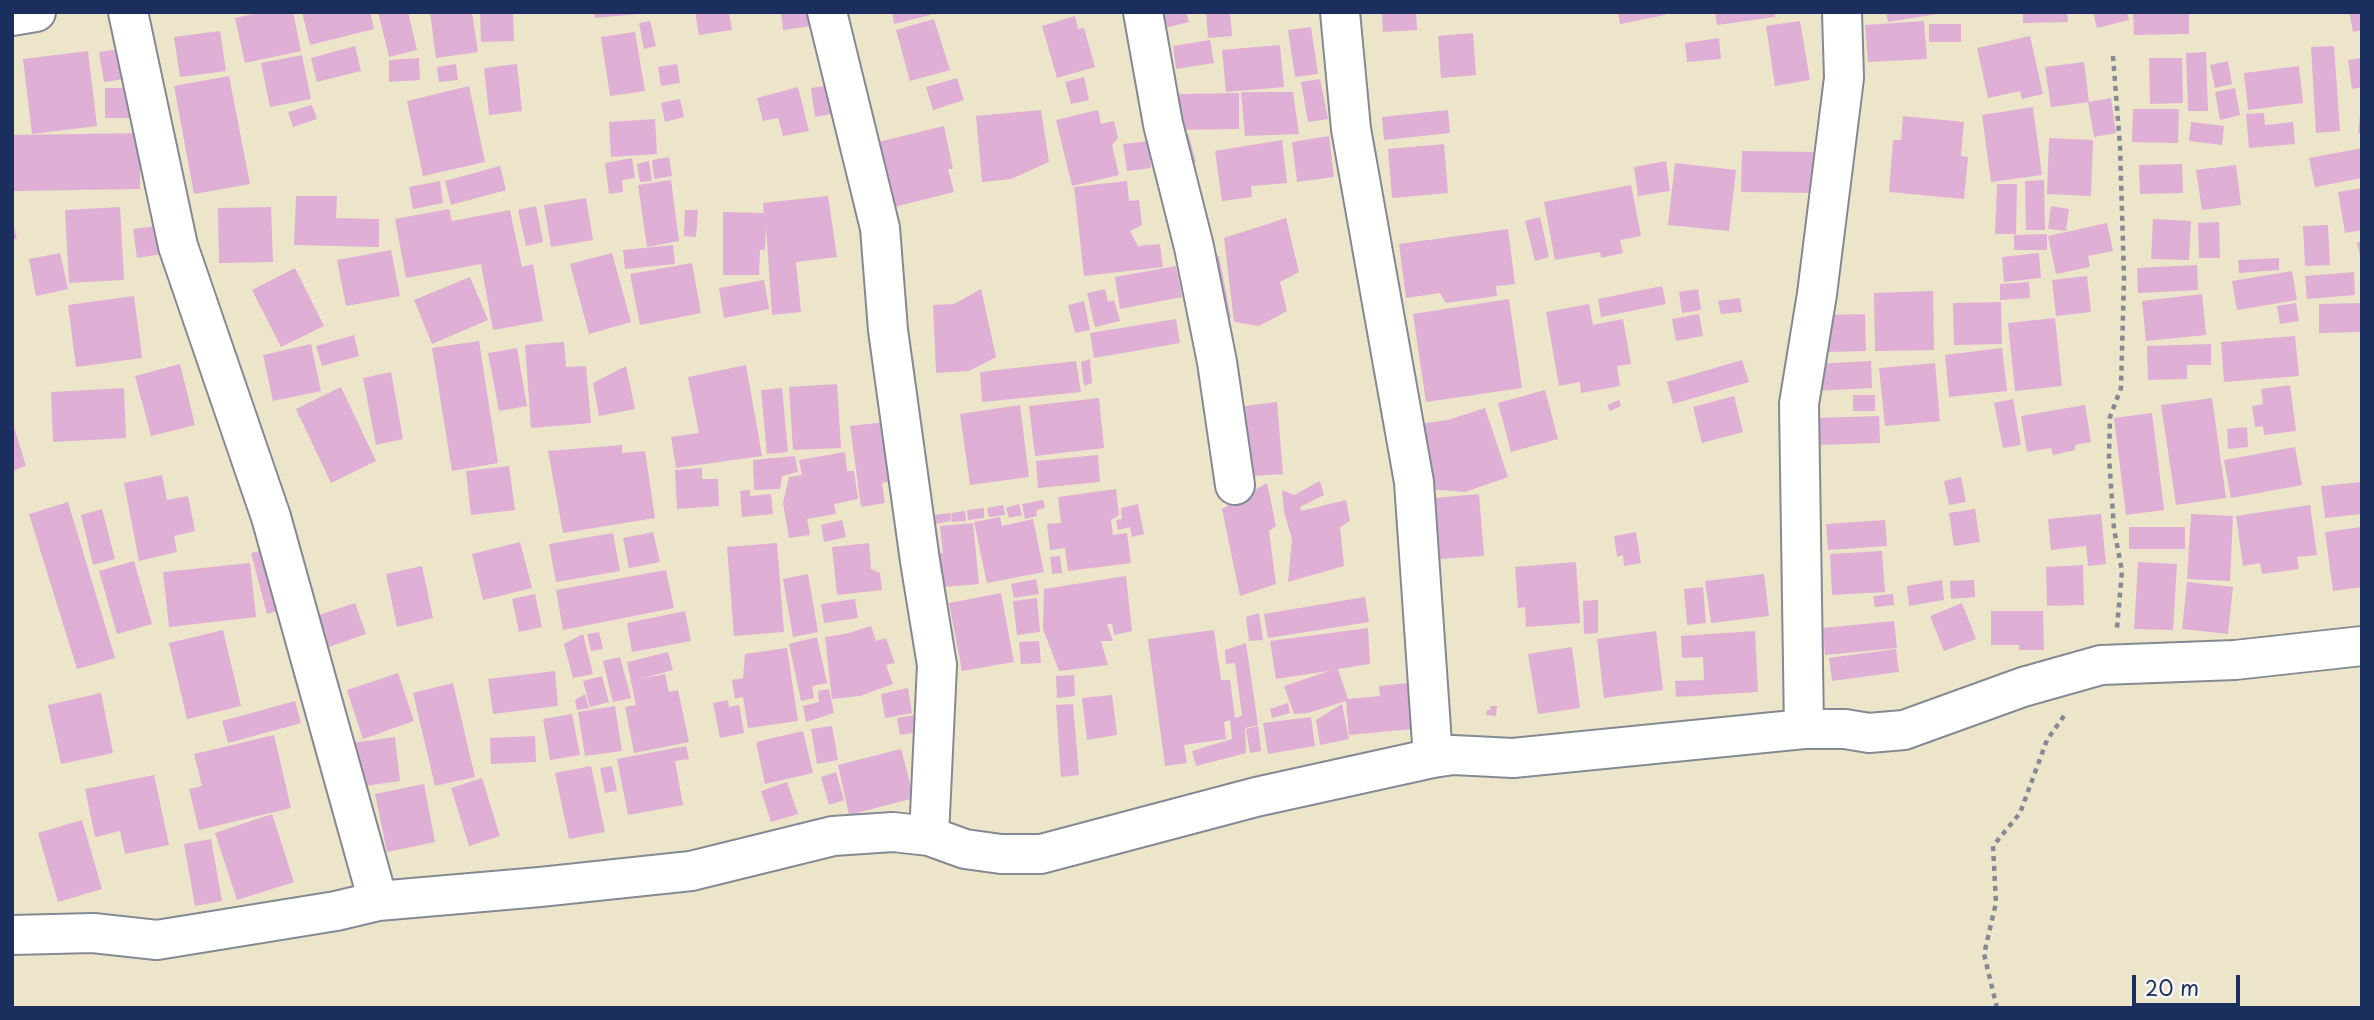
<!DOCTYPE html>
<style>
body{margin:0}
#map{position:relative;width:2374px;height:1020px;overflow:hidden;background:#ece5ca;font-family:"Playpen Sans",sans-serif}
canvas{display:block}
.frame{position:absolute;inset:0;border:14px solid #1b2f5e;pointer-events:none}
.scale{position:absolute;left:2132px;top:975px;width:108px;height:32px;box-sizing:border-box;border:4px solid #1b2f5e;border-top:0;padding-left:9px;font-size:21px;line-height:24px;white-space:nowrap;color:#1b2f5e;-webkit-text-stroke:5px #f6f6f2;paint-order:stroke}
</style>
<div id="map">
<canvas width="2374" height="1020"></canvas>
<div class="frame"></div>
<div class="scale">20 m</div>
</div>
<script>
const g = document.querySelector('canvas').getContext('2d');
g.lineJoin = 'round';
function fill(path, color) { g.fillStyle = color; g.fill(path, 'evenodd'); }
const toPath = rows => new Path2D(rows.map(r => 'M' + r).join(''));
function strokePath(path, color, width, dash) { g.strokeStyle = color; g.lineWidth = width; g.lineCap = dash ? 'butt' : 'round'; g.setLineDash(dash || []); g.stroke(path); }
fill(toPath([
 [262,12,293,12,301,51,245,63,235,18],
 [302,12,370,12,374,29,310,45],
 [378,12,408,12,417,50,389,57],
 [430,12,472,12,478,52,436,58],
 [480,12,513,12,514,41,481,42],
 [594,12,639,12,639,14,595,18],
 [695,12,729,12,732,30,699,35],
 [781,12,810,12,812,26,783,30],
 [892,12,938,12,938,13,894,24],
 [1152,12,1186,12,1189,22,1157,30],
 [1206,12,1230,12,1232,36,1208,38],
 [1382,12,1416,12,1417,30,1383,32],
 [1618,12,1665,12,1665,15,1620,24],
 [1715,12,1774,12,1775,17,1717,25],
 [1886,12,1936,12,1937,14,1888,22],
 [2023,12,2067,12,2068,22,2023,23],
 [2093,12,2127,12,2129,20,2097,28],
 [2133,12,2189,12,2189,34,2134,35],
 [2349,12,2362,12,2362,30,2353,32],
 [1075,16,1078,29,1084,28,1095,67,1057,78,1042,26],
 [934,19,950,70,910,81,896,30],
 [650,21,656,46,644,49,639,23],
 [1800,21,1810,80,1775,86,1766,26],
 [1924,21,1927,59,1868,62,1865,25],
 [1929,24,1961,24,1961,42,1929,42],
 [1311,27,1318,74,1295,77,1288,30],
 [220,31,226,71,180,77,174,37],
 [635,32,645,91,610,96,601,37],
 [1473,33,1476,75,1441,78,1438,36],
 [2030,36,2043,94,2022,99,2020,91,1988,98,1977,48],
 [1719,38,1721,59,1687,62,1685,43],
 [1210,40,1214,63,1176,69,1173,46],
 [1280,45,1284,87,1226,92,1222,50],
 [355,46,361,71,317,82,311,58],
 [2334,46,2340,131,2316,133,2311,47],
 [127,48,132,78,104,82,99,52],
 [88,51,97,126,32,134,23,59],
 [2206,52,2208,111,2188,111,2186,53],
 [302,55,311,99,270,107,261,63],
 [419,58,420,80,389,82,389,60],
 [2149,58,2182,58,2183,103,2150,104],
 [2362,58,2362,87,2352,89,2348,60],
 [2228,61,2232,84,2215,88,2210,65],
 [2084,62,2089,102,2051,107,2045,67],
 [456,64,458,80,439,82,437,67],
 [517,64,522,111,489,115,484,68],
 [677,64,680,83,661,86,658,67],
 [2299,66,2303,103,2248,110,2244,73],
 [229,76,250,184,194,194,174,86],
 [1084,77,1089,100,1071,104,1065,82],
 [957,78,964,100,933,110,926,87],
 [1320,79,1328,119,1308,122,1301,82],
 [832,85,837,113,815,117,811,88],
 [469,86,485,162,423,176,407,101],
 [798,87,809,131,783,136,778,118,763,121,757,98],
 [105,88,132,88,132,118,105,118],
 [2235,88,2240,115,2220,120,2215,92],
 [1241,92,1293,92,1299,134,1245,136],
 [1239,93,1239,129,1178,130,1178,94],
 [2111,98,2116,133,2094,137,2088,102],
 [680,99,684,117,665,122,661,103],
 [312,105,317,119,293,127,288,112],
 [2033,107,2042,175,1991,182,1982,115],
 [2133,109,2179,109,2178,143,2132,142],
 [1041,110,1049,162,1011,179,982,182,976,116],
 [1098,110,1101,124,1114,121,1118,138,1112,145,1119,175,1072,186,1056,120],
 [1448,110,1450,133,1384,140,1382,117],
 [2264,113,2265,125,2293,122,2295,144,2249,148,2246,114],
 [2360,114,2362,114,2362,134,2358,133],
 [1903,116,1964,122,1961,156,1968,157,1964,199,1889,192,1893,140,1901,140],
 [655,119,657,154,611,157,609,122],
 [2191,122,2224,126,2222,145,2189,141],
 [944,126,953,169,948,169,954,192,894,207,878,142],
 [140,133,140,189,12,191,12,135],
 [1188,133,1196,162,1185,165,1177,136],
 [1329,136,1334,177,1297,182,1292,142],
 [2049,138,2093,140,2091,196,2047,194],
 [1282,140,1287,183,1251,186,1252,197,1222,201,1215,151],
 [1148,141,1151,168,1127,171,1123,144],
 [1444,144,1448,193,1392,198,1388,149],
 [2362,148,2362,178,2315,187,2309,158],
 [1742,151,1818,152,1818,193,1741,192],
 [669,157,672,176,654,179,652,160],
 [632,158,635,178,622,180,623,192,609,194,605,163],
 [649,161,652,181,640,182,637,164],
 [1666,161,1670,191,1638,196,1634,167],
 [1675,163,1736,170,1729,231,1668,225],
 [2182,164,2183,193,2140,194,2139,165],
 [2236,165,2241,205,2202,210,2196,170],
 [500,166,506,190,451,205,445,181],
 [671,180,679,241,647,247,638,185],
 [2044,180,2045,230,2026,230,2025,181],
 [440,181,443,203,413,209,409,187],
 [1127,181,1129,201,1139,200,1142,225,1130,231,1138,246,1160,244,1163,267,1084,276,1074,187],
 [1997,184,2017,184,2016,234,1995,234],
 [1631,185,1641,236,1620,240,1623,253,1601,258,1600,252,1555,260,1544,202],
 [2362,188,2362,230,2345,233,2338,192],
 [296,196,337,196,336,218,379,219,379,247,294,245],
 [828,196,837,257,796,262,801,312,772,315,766,226,765,250,760,250,759,275,723,275,723,212,764,213,763,203],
 [586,198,593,240,551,247,544,205],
 [536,206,543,242,526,246,518,210],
 [2051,206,2069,209,2066,231,2048,229],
 [120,207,124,280,69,283,65,210],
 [271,207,273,262,219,263,218,208],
 [449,209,452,221,510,210,522,267,533,264,543,321,493,330,481,264,406,278,395,219],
 [685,210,698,210,696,237,684,236],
 [1540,217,1549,257,1535,261,1525,221],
 [1286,218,1299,272,1280,282,1287,311,1259,326,1234,322,1224,238],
 [2153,219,2191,221,2189,260,2151,259],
 [2219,222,2220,258,2199,258,2198,223],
 [12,223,17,238,12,240],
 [2107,223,2113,251,2088,256,2090,267,2056,274,2048,236],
 [2328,225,2330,265,2305,266,2303,226],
 [157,226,162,254,137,258,133,229],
 [1508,229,1515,284,1496,286,1497,296,1446,303,1440,293,1406,298,1399,244],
 [2047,234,2047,250,2014,250,2014,235],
 [2362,241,2362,260,2361,260,2357,243],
 [673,245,675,264,625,269,623,250],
 [391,250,400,296,346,306,337,260],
 [60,253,68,289,36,296,29,259],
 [612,253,631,322,589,334,570,264],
 [2039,253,2041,278,2004,282,2002,257],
 [1219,256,1231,318,1213,322,1201,260],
 [2279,258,2279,270,2239,273,2238,260],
 [692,263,701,313,640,325,630,274],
 [2197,265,2198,290,2138,293,2137,268],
 [1176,266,1182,297,1120,309,1115,277],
 [295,268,324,326,281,347,252,290],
 [2292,271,2297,300,2237,310,2232,281],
 [2354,272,2355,295,2307,299,2305,276],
 [2087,276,2091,312,2056,316,2052,280],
 [470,277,488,320,432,344,414,300],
 [764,280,769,309,724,318,719,288],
 [2029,282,2030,298,2000,300,2000,284],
 [1662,286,1666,304,1601,317,1598,299],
 [981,289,996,357,969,371,936,373,933,305,954,304],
 [1105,289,1108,302,1114,300,1120,321,1095,327,1087,293],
 [1698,289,1701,310,1682,313,1679,292],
 [1933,291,1934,350,1875,351,1874,293],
 [2202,294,2206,335,2146,341,2142,301],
 [134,296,142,358,76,367,68,305],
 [1740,298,1742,312,1721,314,1718,301],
 [1509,299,1522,388,1426,402,1413,314],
 [1084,301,1090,330,1075,333,1068,305],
 [2001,302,2002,344,1954,345,1953,303],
 [2296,303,2299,321,2280,324,2277,306],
 [2362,303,2362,332,2319,333,2319,304],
 [1589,304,1593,325,1623,319,1631,364,1617,366,1620,386,1581,393,1580,382,1559,386,1546,312],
 [1699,314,1703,336,1676,341,1672,319],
 [1865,314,1866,351,1828,352,1828,315],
 [2055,318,2062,386,2015,391,2008,323],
 [1176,319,1180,343,1094,358,1090,333],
 [354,335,359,356,322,366,316,346],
 [2295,336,2299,376,2224,382,2221,342],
 [479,341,498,463,452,471,432,348],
 [564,342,566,367,586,366,591,423,531,428,525,345],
 [311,344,321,391,273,401,263,355],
 [2211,344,2211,365,2187,365,2187,379,2148,380,2147,346],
 [517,348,527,406,499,411,488,353],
 [2002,348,2007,391,1949,397,1945,355],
 [1090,359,1092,383,1084,386,1081,362],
 [1742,360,1749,382,1673,404,1667,382],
 [1076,361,1081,392,982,402,980,372],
 [1871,361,1872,388,1815,391,1814,364],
 [1935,363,1940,421,1885,426,1879,368],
 [180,364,195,425,151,436,135,376],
 [746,365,762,456,676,468,671,437,699,433,688,377],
 [626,366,635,409,599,416,593,383],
 [391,372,403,439,376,445,363,378],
 [837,384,841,448,793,450,789,387],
 [2290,385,2296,431,2264,435,2263,426,2255,427,2252,406,2263,404,2261,389],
 [341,387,376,461,331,483,296,409],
 [124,388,126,438,53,442,51,392],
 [782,388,788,452,767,454,761,390],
 [1545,390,1558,439,1511,452,1498,403],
 [1853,395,1875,395,1875,411,1853,411],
 [1734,396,1743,432,1702,443,1693,407],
 [1099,398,1104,448,1035,456,1029,406],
 [2212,398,2226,498,2176,505,2161,405],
 [2013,399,2021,445,2003,448,1994,403],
 [1619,400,1621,406,1610,411,1607,405],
 [1277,402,1283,474,1239,477,1236,407],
 [1020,405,1029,477,970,485,960,414],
 [2085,405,2091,442,2075,445,2075,450,2053,455,2051,448,2027,452,2021,416],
 [1485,408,1508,477,1465,492,1428,489,1419,424,1448,420],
 [2152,413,2164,510,2126,515,2114,418],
 [1879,416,1880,443,1817,445,1816,418],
 [12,420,26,466,12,471],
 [885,422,893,481,882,483,885,503,861,507,850,426],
 [2247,427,2248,447,2228,449,2227,429],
 [622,445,622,453,645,451,655,518,563,533,548,451],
 [2295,447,2302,485,2231,498,2224,460],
 [845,452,847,471,854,471,858,499,834,504,836,514,807,519,810,535,789,538,783,503,789,477,802,475,799,460],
 [1098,455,1100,482,1038,488,1036,461],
 [795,456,798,472,782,476,780,489,754,490,753,460],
 [509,466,515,510,471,515,466,471],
 [702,468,702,479,718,479,719,506,677,509,675,470],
 [162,475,167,500,188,496,195,531,174,536,177,552,139,561,124,483],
 [1961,477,1966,502,1949,505,1944,481],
 [1320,481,1324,495,1300,507,1301,511,1346,500,1350,521,1340,527,1344,566,1288,582,1292,539,1284,512,1282,490,1294,495],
 [2362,482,2362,514,2325,518,2321,486],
 [1267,483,1276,526,1269,531,1276,584,1240,596,1222,509],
 [1116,489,1119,515,1111,520,1113,535,1127,533,1131,563,1068,571,1065,548,1050,550,1047,524,1061,523,1058,497],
 [750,490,750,496,771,494,773,514,742,517,740,491],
 [1479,494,1484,556,1440,559,1434,498],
 [1043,500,1045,508,1036,510,1037,516,1025,519,1022,504],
 [68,502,115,658,77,669,29,514],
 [1019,504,1022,515,1009,518,1006,508],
 [1138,504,1144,534,1132,537,1130,527,1118,530,1116,520,1122,519,1121,508],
 [1003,505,1005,515,989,517,987,508],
 [2310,505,2317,555,2297,557,2299,569,2262,574,2260,563,2243,566,2236,516],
 [984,508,984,518,968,520,967,510],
 [102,509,115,559,93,565,81,515],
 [1975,509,1980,542,1954,546,1949,513],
 [965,511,966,521,952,522,951,513],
 [950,513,951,521,935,524,934,515],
 [2101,514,2106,564,2088,566,2086,546,2051,550,2048,519],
 [2191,514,2233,516,2230,581,2187,579],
 [1000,517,1002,526,1033,519,1044,572,987,583,974,522],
 [842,520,846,537,824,542,821,525],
 [1885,520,1887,546,1828,550,1826,524],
 [973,523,979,584,943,587,939,553,943,553,940,526],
 [2129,527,2185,527,2185,549,2129,549],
 [2362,527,2362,587,2333,591,2325,532],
 [653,532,660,562,629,568,623,538],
 [1636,532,1641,563,1624,566,1623,555,1617,557,1614,536],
 [613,533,620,571,556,582,549,544],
 [520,542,532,588,483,600,472,554],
 [777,543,784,632,734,636,727,547],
 [869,543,871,569,880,573,882,590,837,595,832,547],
 [268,549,284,609,267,614,251,553],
 [1882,551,1885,592,1832,595,1830,554],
 [1060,556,1062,573,1052,574,1050,557],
 [134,561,152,624,117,634,99,571],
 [1576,562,1580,623,1526,627,1525,607,1518,608,1515,567],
 [2138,562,2177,564,2173,630,2134,629],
 [250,563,256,617,169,627,163,572],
 [2083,565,2084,605,2047,606,2046,567],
 [422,566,433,618,397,627,386,574],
 [666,570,674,608,563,630,556,590],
 [808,574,818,632,793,637,783,579],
 [1764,574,1769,616,1711,623,1705,581],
 [1126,576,1132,631,1114,635,1112,624,1107,624,1113,641,1101,641,1108,665,1059,671,1043,629,1044,589],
 [1036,579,1039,594,1014,598,1011,584],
 [1942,580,1944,600,1909,606,1907,586],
 [1974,580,1975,597,1951,599,1950,581],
 [2187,582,2233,587,2228,634,2182,629],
 [1703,587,1706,623,1687,625,1684,589],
 [1001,593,1014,662,962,671,949,603],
 [535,594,542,627,519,632,512,599],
 [1893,594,1894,605,1875,607,1873,596],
 [1365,597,1369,622,1268,638,1264,614],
 [1037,598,1040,632,1017,635,1013,601],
 [855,599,858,618,824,623,821,604],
 [1598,600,1598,633,1584,634,1583,601],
 [355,603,366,634,329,647,319,615],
 [1962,603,1976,639,1944,651,1930,616],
 [685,611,691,641,632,652,627,623],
 [1991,611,2043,611,2044,650,2019,650,2019,645,1991,645],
 [1259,613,1263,640,1249,641,1246,617],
 [1894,621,1897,648,1825,655,1823,628],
 [871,626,876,641,886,638,895,663,886,665,893,684,860,696,832,699,825,637,845,634],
 [1368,628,1370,664,1338,669,1348,699,1380,696,1379,686,1408,683,1412,729,1349,735,1346,701,1308,713,1294,714,1284,686,1329,671,1276,679,1270,641],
 [223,630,241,706,187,719,169,643],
 [1214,630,1221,680,1230,680,1235,718,1242,716,1235,663,1226,664,1225,650,1246,643,1258,725,1245,728,1246,753,1196,766,1192,751,1232,739,1230,720,1224,722,1226,739,1184,745,1187,763,1165,766,1148,639],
 [1656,631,1663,690,1604,698,1597,639],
 [1755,631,1758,692,1676,697,1675,681,1704,680,1703,657,1682,658,1681,636],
 [599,632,603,649,591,651,587,634],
 [583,634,593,674,573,678,564,644],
 [817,637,827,683,812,686,814,698,801,701,789,644],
 [1039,641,1041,663,1021,664,1019,642],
 [1572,647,1580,708,1538,714,1528,654],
 [787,648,798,721,748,728,743,697,735,699,732,680,743,678,745,654],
 [1896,649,1899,672,1832,681,1829,658],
 [668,652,673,670,640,679,665,674,669,692,678,690,689,742,634,753,625,707,636,705,627,662],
 [620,657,631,698,613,702,603,661],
 [555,671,558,706,493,714,488,679],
 [398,673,414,721,363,739,347,690],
 [1074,675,1075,696,1057,698,1056,676],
 [602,676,609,702,590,707,583,681],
 [453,683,475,777,435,786,413,693],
 [908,688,912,713,885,718,881,694],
 [829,689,834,713,806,722,803,706,819,702,818,691],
 [101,693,113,753,61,764,48,705],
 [585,694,589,708,577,710,575,700],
 [1112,695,1117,735,1087,740,1082,698],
 [728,700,729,707,739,705,744,733,720,738,713,703],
 [295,701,301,723,228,743,222,721],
 [1288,703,1290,713,1272,718,1270,709],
 [1073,704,1079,775,1061,777,1056,705],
 [1342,704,1349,739,1320,745,1316,720],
 [615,706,622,751,585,756,578,712],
 [1491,706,1497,706,1496,716,1486,715,1487,710,1490,710],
 [572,714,580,755,550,760,543,719],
 [915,715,918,732,900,735,897,718],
 [1311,717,1315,746,1268,754,1263,723],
 [832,726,838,760,817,764,811,729],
 [1258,726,1261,751,1250,753,1246,729],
 [803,731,813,773,765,784,756,742],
 [274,735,291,808,199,830,189,789,202,786,194,754],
 [535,736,536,762,491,764,490,738],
 [395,737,400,781,358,787,352,743],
 [686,746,689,759,675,761,683,805,628,815,617,759],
 [901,749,914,798,849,815,838,765],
 [591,766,605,832,569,839,555,773],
 [612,766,617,791,605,793,600,768],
 [836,772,844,800,829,805,821,777],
 [154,775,169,845,125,854,120,831,95,837,85,789],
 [482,778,500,836,469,846,451,788],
 [787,782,798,814,771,822,761,791],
 [424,784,435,842,387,852,375,794],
 [272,814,294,882,237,900,215,833],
 [82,820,102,889,58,902,38,833],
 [211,839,222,901,195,906,184,844]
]), '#e0afd5');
const minor = toPath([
 [128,12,178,246,271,517,378,901],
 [827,12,880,228,888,330,920,561,937,665,929,836],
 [1143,12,1163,124,1194,247,1217,362,1235,485],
 [1340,12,1351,129,1414,482,1433,758],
 [12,16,36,12],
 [1804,729,1799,404,1817,294,1844,78,1842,12],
 [12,935,93,933,157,940,336,911,378,901,540,887,691,871,833,836,893,832,929,836,965,849,1001,854,1041,854,1256,797,1433,758,1453,755,1513,758,1804,729,1845,729,1869,733,1904,730,2023,687,2101,665,2235,660,2362,646]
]);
strokePath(minor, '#848a94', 42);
strokePath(toPath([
 [2113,56,2120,146,2124,278,2121,388,2110,417,2109,457,2114,529,2122,571,2117,628],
 [1997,1008,1984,954,1996,903,1993,846,2020,813,2047,740,2066,713]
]), '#848a94', 4.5, [5, 5]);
strokePath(minor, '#fff', 38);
</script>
